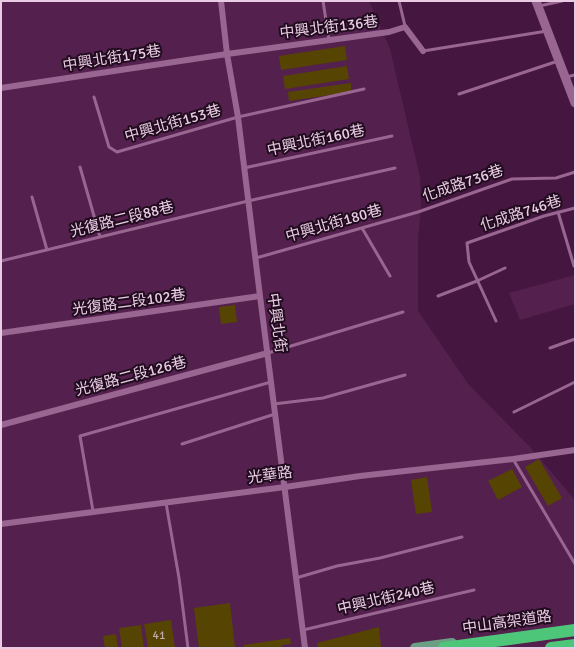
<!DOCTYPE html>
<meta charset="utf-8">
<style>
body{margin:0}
#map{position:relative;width:576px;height:649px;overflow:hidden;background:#451740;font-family:Signika,sans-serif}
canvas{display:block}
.frame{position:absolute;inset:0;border:2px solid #e9cce3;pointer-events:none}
</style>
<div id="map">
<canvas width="576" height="649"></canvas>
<div class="frame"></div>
</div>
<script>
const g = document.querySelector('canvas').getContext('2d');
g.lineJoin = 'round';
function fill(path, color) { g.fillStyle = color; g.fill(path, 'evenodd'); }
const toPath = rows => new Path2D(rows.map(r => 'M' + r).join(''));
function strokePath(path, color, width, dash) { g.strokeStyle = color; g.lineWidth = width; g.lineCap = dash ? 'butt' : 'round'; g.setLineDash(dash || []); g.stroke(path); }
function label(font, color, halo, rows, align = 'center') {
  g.font = font + ' Signika,"Noto Sans TC",sans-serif'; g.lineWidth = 4; g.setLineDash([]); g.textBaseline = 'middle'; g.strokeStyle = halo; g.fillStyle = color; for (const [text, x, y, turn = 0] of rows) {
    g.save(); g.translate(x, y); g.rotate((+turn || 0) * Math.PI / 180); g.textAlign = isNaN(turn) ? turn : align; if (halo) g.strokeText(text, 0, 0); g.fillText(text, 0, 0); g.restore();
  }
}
fill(toPath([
 [1,1,369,1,390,49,420,177,421,205,418,239,418,311,469,385,530,447,575,500,575,648,1,648],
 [575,275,575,304,520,320,509,293]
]), '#54204e');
fill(toPath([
 [345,46,347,60,281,70,279,56],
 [347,66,349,79,285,89,283,76],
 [351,83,351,92,289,101,288,92],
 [235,305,237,322,221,324,219,307],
 [539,459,562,498,548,506,525,467],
 [512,469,522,487,498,500,488,481],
 [427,477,432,512,416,514,411,480],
 [230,603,235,648,199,648,194,608],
 [171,620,175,648,148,648,144,624],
 [141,625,144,648,122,648,119,628],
 [379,627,381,648,318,648,317,643],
 [116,634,118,648,105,648,103,636],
 [290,638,291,644,282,645,282,648,244,648,244,645]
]), '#554402');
strokePath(toPath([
 [323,1,329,40],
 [399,1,405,26],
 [539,6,562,1],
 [423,51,547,31],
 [566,77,575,75],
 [459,94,558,61],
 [94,97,109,147,117,152,238,117,364,89],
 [80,167,100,237],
 [244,168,392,136],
 [32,197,47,250],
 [558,212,574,266],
 [362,228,390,276],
 [256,258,418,212,512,179,556,178,575,172],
 [1,261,248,201,395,168],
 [438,296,477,281,505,268],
 [496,321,469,262,467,243,544,216,575,208],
 [550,348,575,339],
 [268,353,403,312],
 [274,404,323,398,405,375],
 [514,412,575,382],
 [182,444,275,414],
 [513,459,575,564],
 [166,503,179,578,188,648],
 [93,511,80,436,271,382],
 [296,578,337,566,380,558,462,537],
 [303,630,474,590]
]), '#996591', 3);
strokePath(toPath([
 [221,1,227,54,238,117,260,296,305,648],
 [1,88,227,54,389,32,405,27,423,51],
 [1,333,260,296],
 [1,425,268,353],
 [1,524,285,487,360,476,513,459,575,450]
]), '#996591', 6);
strokePath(toPath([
 [536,1,575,103]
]), '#996591', 9);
strokePath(toPath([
 [415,648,452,643]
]), '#6b9f83', 10);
strokePath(toPath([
 [444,648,575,630],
 [551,648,575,645]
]), '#4dc67a', 12);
label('12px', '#c4aaab', null, [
 ["41",159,636]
]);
label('15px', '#e9cce3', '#200c1e', [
 ["中興北街136巷",329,28,-7],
 ["中興北街175巷",112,59,-9],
 ["中興北街153巷",173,124,-16],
 ["中興北街160巷",316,141,-12],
 ["化成路736巷",463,184,-19],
 ["化成路746巷",521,214,-18],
 ["光復路二段88巷",122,220,-14],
 ["中興北街180巷",334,224,-16],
 ["光復路二段102巷",129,303,-8],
 ["中興北街",276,323,82],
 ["光復路二段126巷",131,377,-15],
 ["光華路",270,476,-8],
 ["中興北街240巷",386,599,-13],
 ["中山高架道路",507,623,-8]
]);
</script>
